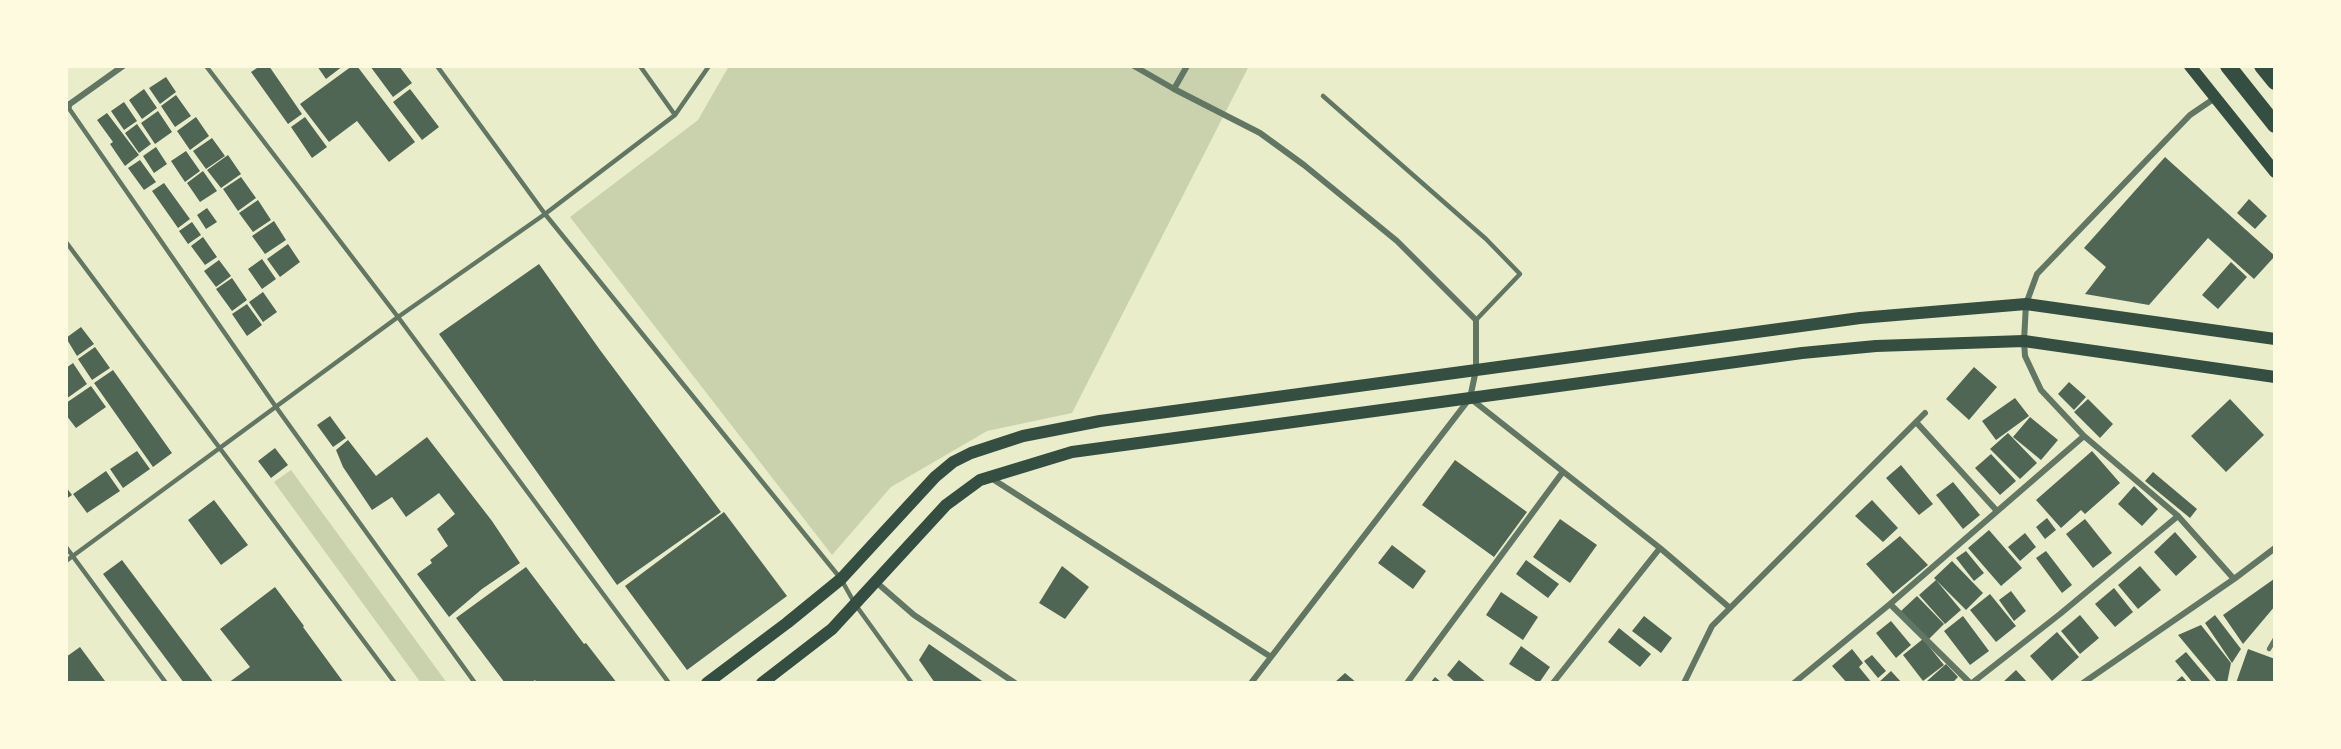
<!DOCTYPE html>
<style>
body{margin:0}
#map{position:relative;width:2341px;height:749px;overflow:hidden;background:#e9edc9;font-family:Georgia,serif}
canvas{display:block}
.frame{position:absolute;inset:0;border:68px solid #fefae0;pointer-events:none}
</style>
<div id="map">
<canvas width="2341" height="749"></canvas>
<div class="frame"></div>
</div>
<script>
const g = document.querySelector('canvas').getContext('2d');
g.lineJoin = 'round';
function fill(path, color) { g.fillStyle = color; g.fill(path, 'evenodd'); }
const toPath = rows => new Path2D(rows.map(r => 'M' + r).join(''));
function strokePath(path, color, width, dash) { g.strokeStyle = color; g.lineWidth = width; g.lineCap = dash ? 'butt' : 'round'; g.setLineDash(dash || []); g.stroke(path); }
fill(toPath([
 [729,66,1249,66,1072,413,987,431,891,487,832,555,570,217,698,120],
 [291,470,447,683,421,683,274,482]
]), '#cad2ad');
fill(toPath([
 [260,66,269,66,302,114,288,124,251,72],
 [317,66,343,66,326,79],
 [352,66,357,66,415,142,389,162,357,121,329,142,300,104],
 [370,66,399,66,412,83,393,97],
 [166,77,176,92,160,104,149,88],
 [144,89,157,108,142,119,129,100],
 [410,89,439,127,422,140,393,102],
 [176,95,191,116,175,127,161,106],
 [124,102,137,121,124,130,111,111],
 [158,111,172,132,155,144,141,123],
 [107,113,139,155,125,166,110,144,113,142,97,120],
 [196,117,209,136,190,150,177,131],
 [305,117,327,147,312,158,291,127],
 [137,124,151,144,139,153,125,133],
 [212,138,225,156,206,169,193,151],
 [156,147,167,164,154,173,143,156],
 [186,151,200,171,185,182,171,161],
 [228,155,241,174,221,188,207,170],
 [2165,157,2275,256,2254,279,2208,238,2149,305,2085,294,2106,267,2084,248],
 [140,160,156,182,144,190,128,168],
 [203,171,217,191,200,202,187,183],
 [241,177,256,198,238,211,223,189],
 [164,183,190,219,178,228,152,191],
 [2249,199,2267,216,2255,229,2237,213],
 [258,200,271,220,253,232,239,213],
 [207,208,217,222,206,229,197,215],
 [274,221,286,240,265,254,252,236],
 [192,222,201,235,188,244,179,231],
 [203,237,217,257,205,265,191,246],
 [288,244,300,262,280,277,267,259],
 [262,259,276,279,262,289,248,269],
 [219,260,231,276,216,287,204,271],
 [2231,262,2247,277,2218,309,2202,295],
 [539,264,600,350,721,512,617,585,439,334],
 [232,278,247,300,232,311,216,289],
 [263,292,277,312,263,322,249,302],
 [247,304,262,325,247,336,232,314],
 [81,327,94,344,77,356,66,338],
 [95,347,110,368,92,380,78,359],
 [73,363,87,384,66,399,66,368],
 [1974,367,1997,387,1969,420,1946,399],
 [113,370,172,453,153,467,94,383],
 [2069,382,2086,397,2074,410,2058,394],
 [91,386,106,407,76,428,66,415,66,403],
 [2015,398,2029,416,1996,440,1982,421],
 [2088,399,2113,424,2100,438,2074,412],
 [2230,399,2264,435,2226,472,2191,436],
 [330,416,346,438,333,447,317,425],
 [2030,417,2058,440,2041,460,2013,437],
 [2008,433,2037,463,2020,479,1990,449],
 [427,437,492,521,520,563,482,589,449,617,417,574,432,563,430,560,448,546,437,529,455,514,439,493,406,517,392,497,372,510,343,467,336,450,348,440,376,476],
 [275,448,288,465,271,478,258,461],
 [137,451,150,469,123,488,110,469],
 [2092,451,2120,483,2085,514,2081,510,2061,528,2036,500],
 [1991,454,2016,481,2000,495,1975,468],
 [1455,460,1527,512,1494,557,1422,505],
 [1901,465,1933,504,1919,515,1886,478],
 [106,471,120,491,87,513,73,494],
 [2153,472,2197,509,2190,518,2145,481],
 [1953,482,1980,515,1963,529,1936,495],
 [2134,486,2158,509,2142,526,2118,504],
 [66,487,72,495,66,499],
 [214,500,248,545,221,565,188,520],
 [1872,500,1898,528,1883,542,1855,516],
 [724,512,787,596,687,670,625,586],
 [2047,518,2056,530,2045,539,2036,527],
 [1560,519,1597,545,1570,583,1533,557],
 [2085,519,2112,553,2093,568,2066,534],
 [1989,530,2022,568,2001,586,1968,548],
 [2175,532,2197,557,2176,576,2154,552],
 [2025,533,2036,547,2020,561,2008,547],
 [1900,536,1928,565,1893,594,1866,564],
 [1392,545,1426,571,1413,589,1378,563],
 [1966,551,1984,573,1974,581,1956,558],
 [2046,551,2072,585,2062,593,2036,558],
 [122,560,214,683,184,683,103,574],
 [1526,560,1559,584,1548,598,1516,574],
 [1952,561,1983,593,1966,610,1934,578],
 [1062,566,1089,587,1065,619,1039,603],
 [2140,566,2161,590,2138,609,2118,585],
 [526,567,584,644,586,643,617,683,537,683,535,680,531,683,505,683,456,618],
 [2274,579,2275,606,2243,644,2223,615],
 [1936,580,1961,610,1945,624,1919,595],
 [275,587,304,626,303,627,344,683,228,683,250,667,220,629],
 [2114,588,2133,612,2115,627,2095,604],
 [2011,591,2026,611,2014,621,1999,600],
 [1501,592,1538,617,1523,640,1486,615],
 [1990,594,2016,626,1996,642,1970,610],
 [1917,596,1944,624,1928,640,1901,611],
 [2080,615,2099,638,2080,654,2061,631],
 [2215,615,2241,649,2232,663,2205,623],
 [1644,616,1672,638,1661,653,1632,631],
 [1963,616,1989,651,1970,665,1944,631],
 [1891,621,1911,645,1896,658,1876,633],
 [2201,625,2231,663,2227,683,2218,683,2178,635],
 [1619,628,1651,654,1640,667,1608,642],
 [2057,632,2079,657,2052,681,2030,656],
 [1923,639,1944,665,1923,681,1903,655],
 [929,644,985,683,935,683,919,660],
 [1521,646,1550,667,1539,683,1509,664],
 [80,647,105,681,102,683,66,683,66,657],
 [1852,649,1863,663,1859,667,1872,683,1847,683,1832,666],
 [2248,649,2275,659,2275,683,2236,683],
 [2186,652,2212,683,2193,683,2175,661],
 [1872,655,1886,671,1878,678,1864,661],
 [1459,660,1487,683,1456,683,1447,675],
 [1946,664,1958,677,1952,683,1929,683,1927,681],
 [2016,670,2028,683,2002,683],
 [1891,671,1902,683,1878,683],
 [1345,673,1357,683,1334,683],
 [2182,676,2188,683,2174,683],
 [1435,677,1442,683,1430,683]
]), '#4f6655');
strokePath(toPath([
 [206,66,398,317,669,683],
 [437,66,545,214,841,579,855,604,912,683],
 [640,66,675,115],
 [1323,96,1486,239,1520,274,1476,320],
 [68,107,276,407,475,683],
 [66,242,395,683],
 [66,547,166,683],
 [66,561,398,317,545,214,675,115,709,66],
 [2269,649,2275,639]
]), '#617663', 4.5);
strokePath(toPath([
 [1134,66,1174,89,1187,66],
 [1174,89,1260,133,1304,165,1397,241,1476,320,1476,370,1470,398,1251,683],
 [2215,98,2190,115,2037,274,2026,304,2024,341,2025,356,2041,390,2084,436,2178,516,2234,579],
 [67,106,123,66],
 [1471,399,1660,548,1730,608],
 [1916,422,1997,511],
 [991,478,1271,657],
 [876,582,914,615,1015,683],
 [1890,604,1970,683],
 [1407,683,1562,473],
 [1553,683,1660,548],
 [1684,683,1712,626,1925,413],
 [1794,683,1890,604,2084,436],
 [1972,683,2060,614,2178,516],
 [2083,683,2234,579,2275,548]
]), '#617663', 6);
strokePath(toPath([
 [66,106,67,106]
]), '#617663', 10);
strokePath(toPath([
 [2190,66,2275,172],
 [707,683,787,623,841,579,935,477,953,462,971,453,1023,436,1100,421,1860,318,2026,304,2275,339],
 [762,683,832,629,946,505,980,480,1072,452,1802,353,1876,346,2024,341,2275,377]
]), '#344e41', 12);
strokePath(toPath([
 [2228,66,2275,125],
 [2262,66,2275,82]
]), '#344e41', 16);
</script>
